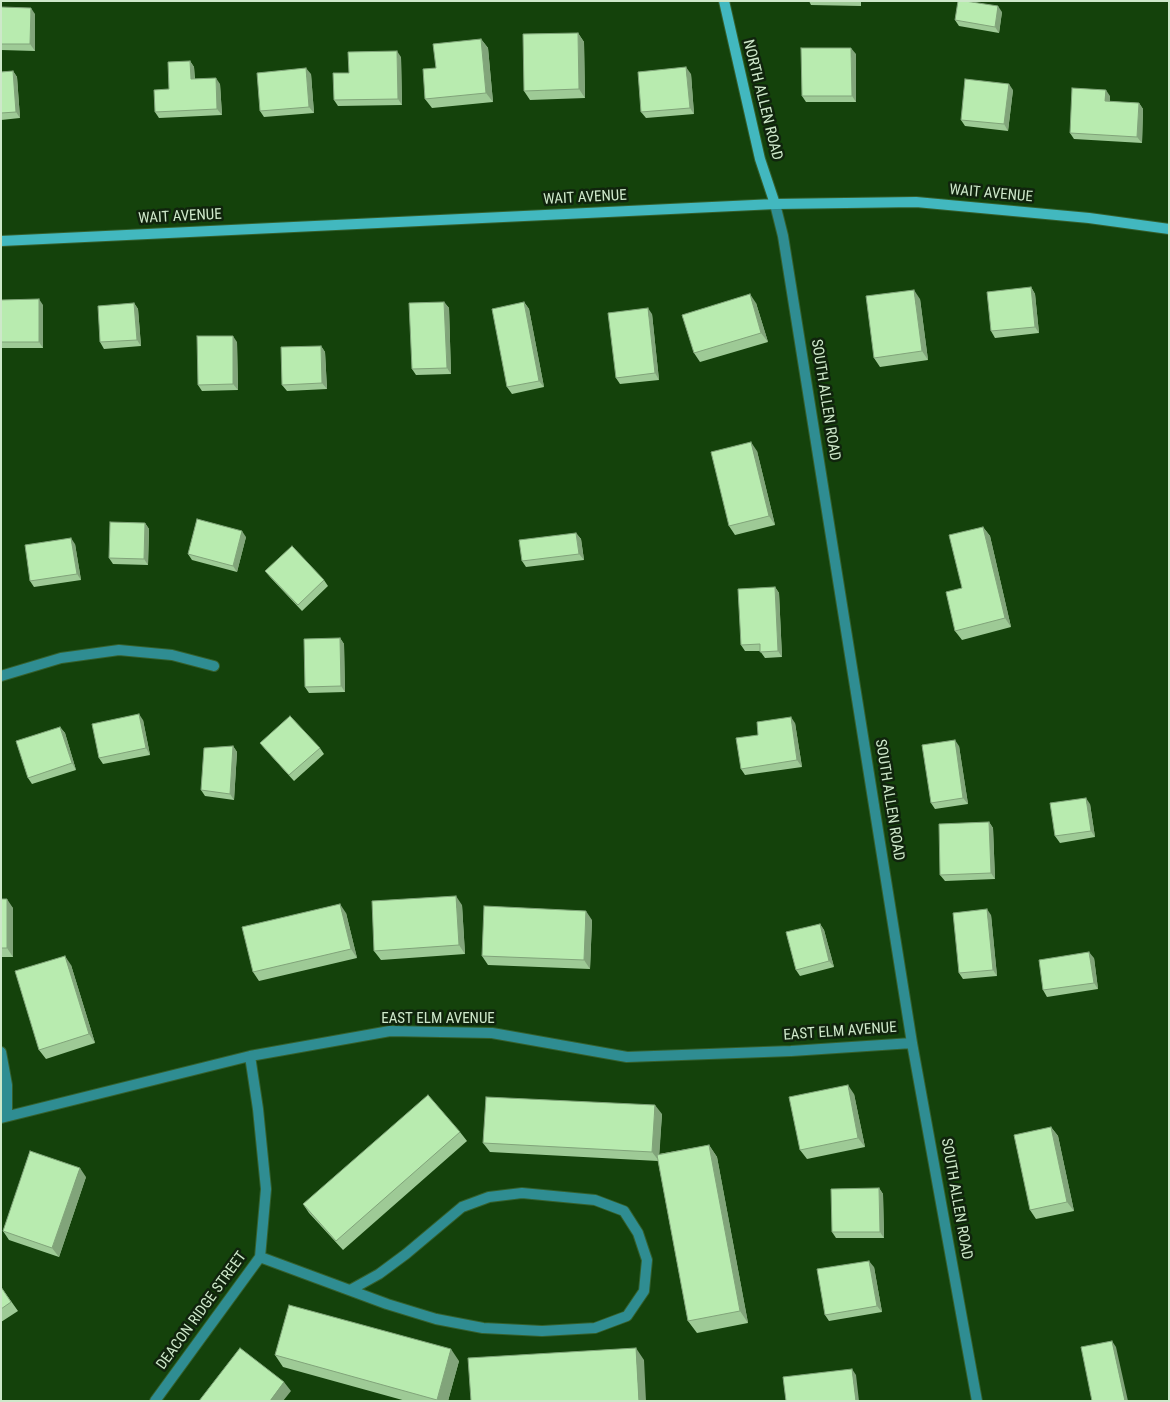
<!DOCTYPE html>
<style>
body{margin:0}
#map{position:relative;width:1170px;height:1402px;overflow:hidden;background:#14420b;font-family:"Roboto Condensed",sans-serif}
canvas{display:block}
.frame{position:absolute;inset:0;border:2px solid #cee8ca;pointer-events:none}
</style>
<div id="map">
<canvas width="1170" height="1402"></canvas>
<div class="frame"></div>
</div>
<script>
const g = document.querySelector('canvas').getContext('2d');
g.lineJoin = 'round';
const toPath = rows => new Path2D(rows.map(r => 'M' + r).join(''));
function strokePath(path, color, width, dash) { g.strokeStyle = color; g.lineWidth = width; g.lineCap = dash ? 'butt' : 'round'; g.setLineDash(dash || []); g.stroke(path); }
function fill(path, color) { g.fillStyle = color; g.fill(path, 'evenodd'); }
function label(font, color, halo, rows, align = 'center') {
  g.font = font + ' "Roboto Condensed",sans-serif'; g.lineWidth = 5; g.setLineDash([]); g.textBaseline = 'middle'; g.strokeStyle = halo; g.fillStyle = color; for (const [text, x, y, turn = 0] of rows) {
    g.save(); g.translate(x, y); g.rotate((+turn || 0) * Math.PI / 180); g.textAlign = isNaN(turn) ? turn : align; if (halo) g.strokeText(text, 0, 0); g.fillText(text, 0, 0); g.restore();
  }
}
const street = toPath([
 [775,204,783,236,912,1043,977,1401],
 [1,676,61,658,119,650,172,655,214,666],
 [1,1052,7,1085,7,1116],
 [1,1118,250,1056,390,1031,492,1033,627,1057,791,1051,912,1043],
 [260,1257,387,1304,436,1319,483,1328,542,1331,595,1328,627,1316,644,1291,647,1260,638,1233,624,1211,595,1200,522,1193,489,1197,462,1207,406,1254,379,1274,352,1289],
 [155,1401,260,1257,266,1189,258,1109,250,1056]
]);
const secondary = toPath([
 [724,1,760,159,775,204],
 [1,241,775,204,916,202,1089,218,1169,229]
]);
strokePath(street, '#35602d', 12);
strokePath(secondary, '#35602d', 12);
strokePath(street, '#2f8d92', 10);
strokePath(secondary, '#42b8bf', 10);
fill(toPath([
 [809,1,861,1,861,6,811,5],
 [1,7,35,14,35,51,1,50],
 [1002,12,999,33,959,26,955,20],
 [578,33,584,42,585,98,530,100,524,91],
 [481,39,488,48,493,102,432,108,425,99,436,68],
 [856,54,856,102,806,102,802,96],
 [401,57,402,105,338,106,334,100,349,73],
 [190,61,194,67,195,79,220,84,222,115,159,118,155,112,169,89],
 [13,71,17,77,20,118,1,120,1,72],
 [311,74,314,113,264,117,260,111],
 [691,74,694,114,646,118,641,112],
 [1013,90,1008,131,965,126,961,120],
 [1110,96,1110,102,1139,103,1143,109,1142,143,1074,139,1070,133],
 [1031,287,1035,294,1039,333,995,338,991,331],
 [920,299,928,360,880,367,874,358],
 [1,300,43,305,43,348,1,348],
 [444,302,449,308,451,374,416,375,412,369],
 [524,302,529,309,544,387,512,394,507,387],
 [134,303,138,309,141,346,104,349,100,342],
 [756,303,768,342,700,362,694,353],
 [652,314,659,380,620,384,616,378],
 [237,342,238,390,202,391,198,385],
 [321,346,325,352,327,389,287,391,282,385],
 [757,451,775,525,735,535,729,526],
 [145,523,149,529,148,565,113,564,109,558],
 [983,527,990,536,1011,627,962,640,955,631],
 [576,533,581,539,584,560,526,567,522,561],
 [246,537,237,572,192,560,188,554],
 [75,544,81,580,34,587,30,581],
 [265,571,324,580,328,586,302,611,270,577],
 [775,587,779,593,782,657,765,658,760,651,745,651,741,645],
 [340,638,344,644,345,692,309,693,305,687],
 [143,720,150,755,103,764,99,758],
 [795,723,802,767,745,775,741,769,758,735],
 [60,727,65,733,76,770,32,784,28,778],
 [260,743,320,748,324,754,294,781,265,749],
 [233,746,237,752,234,800,205,796,201,790],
 [959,746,968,804,935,809,931,803],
 [1090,804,1095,837,1060,843,1055,836],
 [989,822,993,828,995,879,945,881,940,875],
 [1,899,13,908,13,957,1,957],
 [462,905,465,954,381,960,374,951],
 [346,913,357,958,259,981,253,972],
 [991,915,997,976,963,979,959,973],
 [592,920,590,969,488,965,482,956],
 [820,924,824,930,834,967,800,976,796,970],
 [1094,958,1098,989,1047,997,1043,990],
 [71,965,95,1043,46,1059,39,1050],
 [854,1094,865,1147,807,1159,800,1150],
 [662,1114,659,1154,709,1145,717,1157,748,1323,697,1333,688,1321,658,1161,490,1152,483,1143],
 [1051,1127,1058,1136,1074,1211,1036,1219,1030,1210],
 [460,1132,467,1141,343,1250,309,1213,303,1204],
 [86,1177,59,1257,9,1240,3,1231],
 [879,1188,883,1194,884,1238,836,1238,832,1232],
 [874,1267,882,1312,829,1321,825,1315],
 [1,1287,18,1311,1,1322],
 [275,1355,459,1361,448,1401,406,1401,283,1367]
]), '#9eca96');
fill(toPath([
 [998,6,1002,12,999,33,995,27],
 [31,8,35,14,35,51,30,44],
 [578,33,584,42,585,98,579,89],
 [481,39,488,48,493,102,486,93],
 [851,48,856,54,856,102,852,96],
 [397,51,401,57,402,105,398,99],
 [190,61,194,67,195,85,191,79],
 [686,67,691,74,694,114,690,108],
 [306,68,311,74,314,113,309,107],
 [13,71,17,77,20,118,16,112],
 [216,78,220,84,222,115,217,109],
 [1009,84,1013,90,1008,131,1004,124],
 [1106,90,1110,96,1110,107,1105,101],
 [1139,103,1143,109,1142,143,1137,137],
 [1031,287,1035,294,1039,333,1035,327],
 [914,290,920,299,928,360,922,351],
 [750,294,756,303,768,342,761,333],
 [39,299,43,305,43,348,39,342],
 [444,302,449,308,451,374,447,368],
 [524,302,529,309,544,387,539,381],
 [134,303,138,309,141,346,137,340],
 [648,308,652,314,659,380,655,373],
 [233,336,237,342,238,390,233,384],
 [321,346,325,352,327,389,322,383],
 [751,442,757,451,775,525,769,516],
 [145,523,149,529,148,565,144,559],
 [983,527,990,536,1011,627,1005,618],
 [242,531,246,537,237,572,233,566],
 [576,533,581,539,584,560,579,554],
 [71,538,75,544,81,580,77,574],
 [775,587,779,593,782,657,778,651],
 [340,638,344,644,345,692,341,686],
 [139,714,143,720,150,755,146,748],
 [791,717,795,723,802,767,797,760],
 [60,727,65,733,76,770,72,763],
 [955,740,959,746,968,804,963,798],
 [233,746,237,752,234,800,230,794],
 [1086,798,1090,804,1095,837,1091,831],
 [989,822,993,828,995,879,991,873],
 [456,896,462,905,465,954,459,945],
 [7,899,13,908,13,957,7,948],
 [340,904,346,913,357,958,351,949],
 [987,909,991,915,997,976,993,970],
 [586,911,592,920,590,969,584,960],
 [820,924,824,930,834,967,829,961],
 [1089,952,1094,958,1098,989,1094,983],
 [65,956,71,965,95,1043,89,1034],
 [848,1085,854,1094,865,1147,858,1138],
 [655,1105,662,1114,659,1161,652,1152],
 [1051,1127,1058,1136,1074,1211,1067,1202],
 [709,1145,717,1157,748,1323,740,1311],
 [80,1168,86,1177,59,1257,52,1248],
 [879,1188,883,1194,884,1238,880,1232],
 [869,1261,874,1267,882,1312,877,1306],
 [1112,1341,1116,1347,1128,1401,1125,1401],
 [636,1348,644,1360,646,1401,639,1401],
 [451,1349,459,1361,448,1401,438,1401,437,1400],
 [852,1369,856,1375,859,1401,856,1401],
 [284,1382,291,1391,283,1401,270,1401]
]), '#81a47a');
const building = toPath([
 [958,1,965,1,998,6,995,27,955,20,958,1],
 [1,7,31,8,30,44,1,44,1,7],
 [578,33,579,89,524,91,523,34,578,33],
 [481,39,486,93,425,99,423,69,436,68,433,44,481,39],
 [801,48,851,48,852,96,802,96,801,48],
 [397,51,398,99,334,100,333,73,349,73,348,52,397,51],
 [190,61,191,79,216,78,217,109,155,112,154,90,169,89,168,62,190,61],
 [686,67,690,108,641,112,638,72,686,67],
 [306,68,309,107,260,111,257,73,306,68],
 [13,71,16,112,1,113,1,72,13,71],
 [965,79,1009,84,1004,124,961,120,965,79],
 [1072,88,1106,90,1105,101,1139,103,1137,137,1070,133,1072,88],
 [1031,287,1035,327,991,331,987,292,1031,287],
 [914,290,922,351,874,358,866,296,914,290],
 [750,294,761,333,694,353,682,315,750,294],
 [39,299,39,342,1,342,1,300,39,299],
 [444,302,447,368,412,369,409,303,444,302],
 [524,302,539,381,507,387,492,309,524,302],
 [134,303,137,340,100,342,98,306,134,303],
 [648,308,655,373,616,378,608,313,648,308],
 [197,336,233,336,233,384,198,385,197,336],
 [321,346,322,383,282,385,281,347,321,346],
 [751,442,769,516,729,526,711,452,751,442],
 [197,519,242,531,233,566,188,554,197,519],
 [110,522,145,523,144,559,109,558,110,522],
 [983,527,1005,618,955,631,946,592,962,588,949,535,983,527],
 [576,533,579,554,522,561,519,540,576,533],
 [71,538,77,574,30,581,25,545,71,538],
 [292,546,324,580,298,605,265,571,292,546],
 [775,587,778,651,760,652,760,644,741,645,738,589,775,587],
 [340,638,341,686,305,687,304,639,340,638],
 [139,714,146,748,99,758,92,724,139,714],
 [290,716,320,748,289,775,260,743,290,716],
 [791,717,797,760,741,769,736,738,758,735,757,722,791,717],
 [60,727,72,763,28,778,16,741,60,727],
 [955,740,963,798,931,803,922,745,955,740],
 [233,746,230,794,201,790,204,748,233,746],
 [1086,798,1091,831,1055,836,1050,803,1086,798],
 [989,822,991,873,940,875,939,824,989,822],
 [456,896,459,945,374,951,372,901,456,896],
 [1,899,7,899,7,948,1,948,1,899],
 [340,904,351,949,253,972,242,927,340,904],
 [484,906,586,911,584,960,482,956,484,906],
 [987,909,993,970,959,973,953,913,987,909],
 [820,924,829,961,796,970,786,932,820,924],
 [1089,952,1094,983,1043,990,1039,960,1089,952],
 [65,956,89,1034,39,1050,15,971,65,956],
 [848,1085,858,1138,800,1150,789,1097,848,1085],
 [428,1095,460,1132,336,1241,303,1204,428,1095],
 [486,1097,655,1105,652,1152,483,1143,486,1097],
 [1051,1127,1067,1202,1030,1210,1014,1135,1051,1127],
 [709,1145,740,1311,688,1321,657,1155,709,1145],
 [30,1151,80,1168,52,1248,3,1231,30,1151],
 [879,1188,880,1232,832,1232,831,1189,879,1188],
 [869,1261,877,1306,825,1315,817,1269,869,1261],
 [1,1287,11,1302,1,1309,1,1287],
 [289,1305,451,1349,437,1400,275,1355,289,1305],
 [1112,1341,1125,1401,1092,1401,1081,1347,1112,1341],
 [240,1348,284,1382,270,1401,199,1401,240,1348],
 [636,1348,639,1401,471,1401,468,1358,636,1348],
 [852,1369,856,1401,786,1401,783,1377,852,1369]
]);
fill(building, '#b8ebaf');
strokePath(building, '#81a47a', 1);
label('15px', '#cee8ca', '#10240d', [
 ["NORTH ALLEN ROAD",762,100,76],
 ["WAIT AVENUE",991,194,5],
 ["WAIT AVENUE",585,198,-3],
 ["WAIT AVENUE",180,217,-3],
 ["SOUTH ALLEN ROAD",825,400,81],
 ["SOUTH ALLEN ROAD",889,800,81],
 ["EAST ELM AVENUE",438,1019],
 ["EAST ELM AVENUE",840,1032,-4],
 ["SOUTH ALLEN ROAD",956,1199,80],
 ["DEACON RIDGE STREET",202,1311,-54]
]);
</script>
